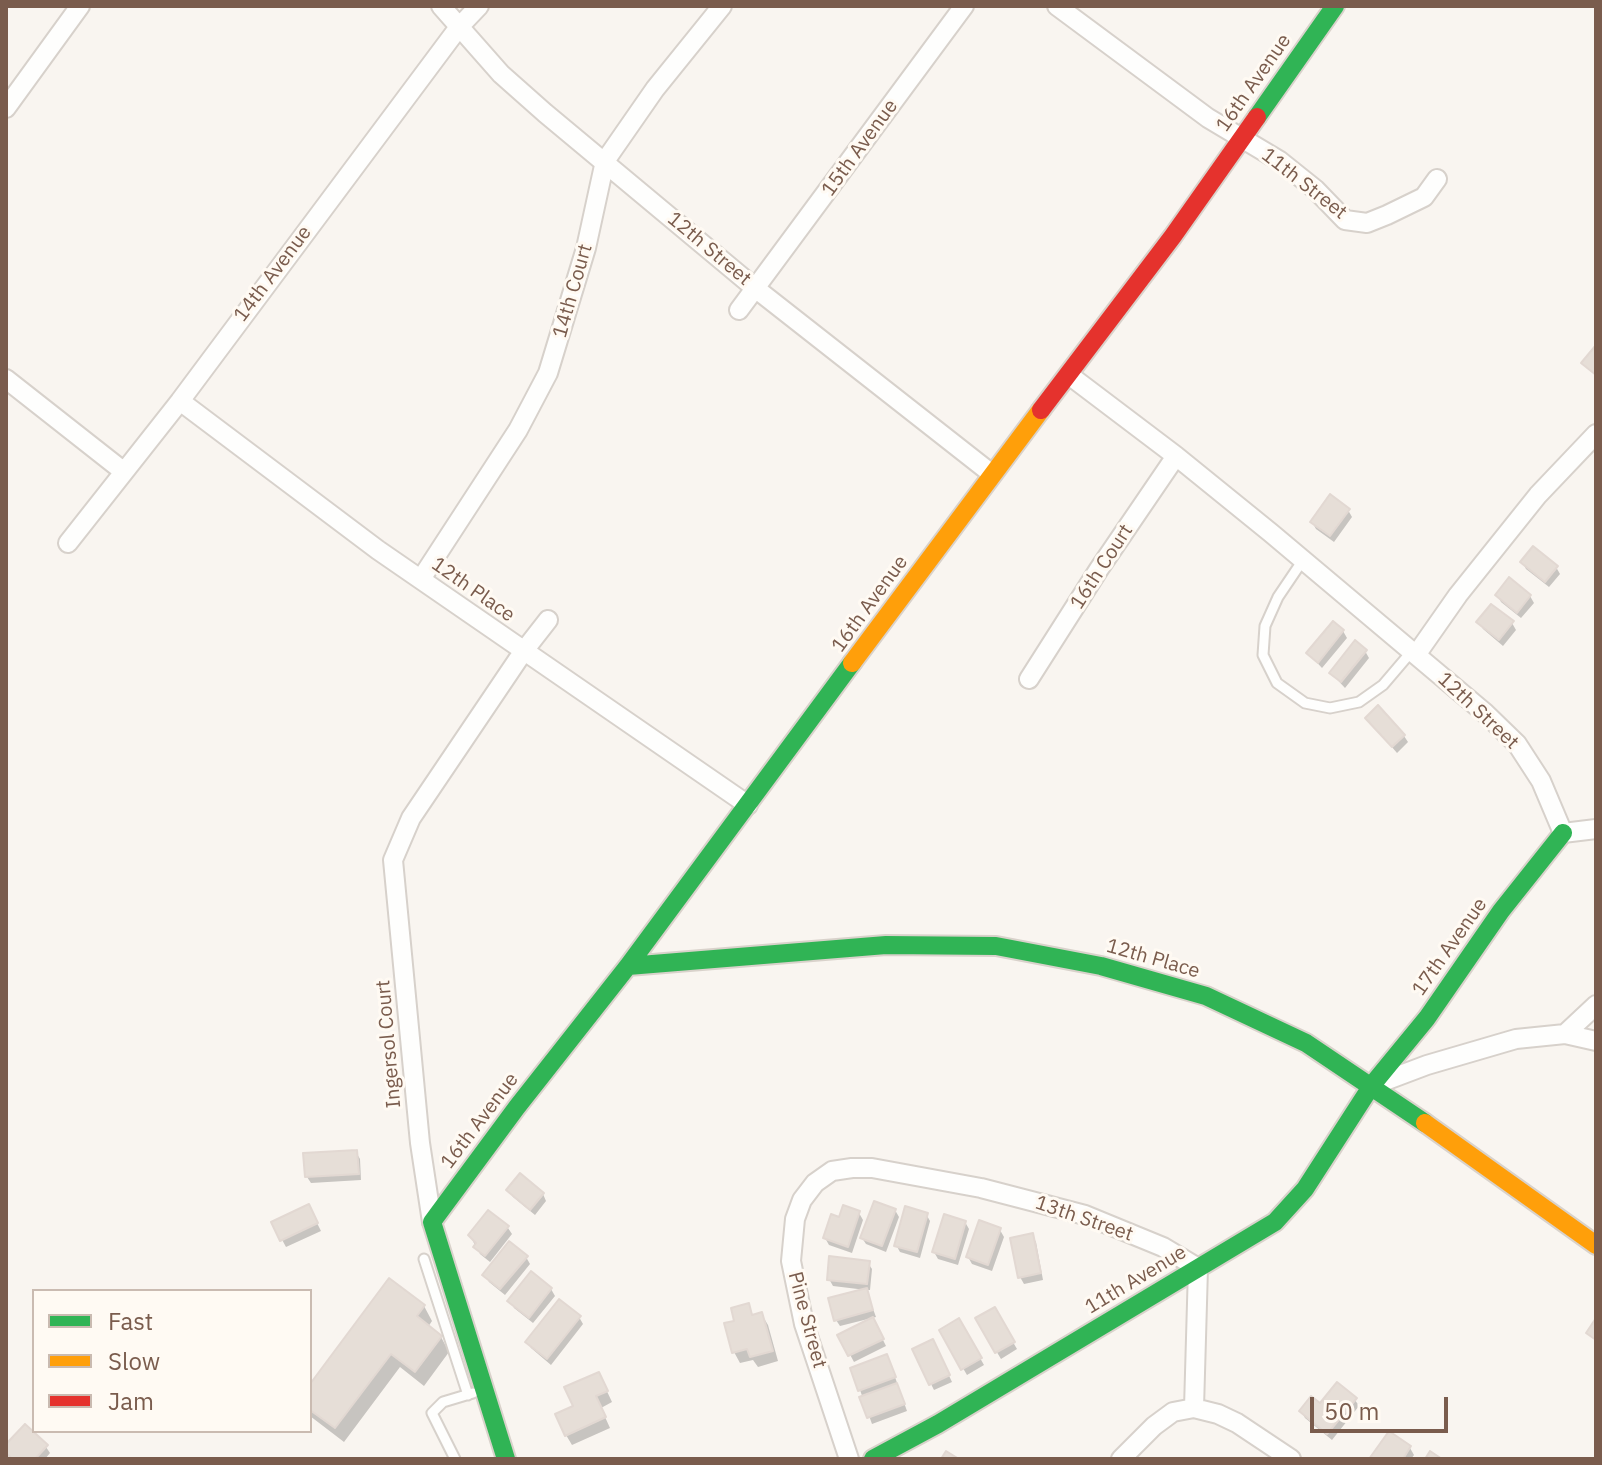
<!DOCTYPE html>
<style>
body{margin:0}
#map{position:relative;width:1602px;height:1465px;overflow:hidden;background:#f9f5f0;font-family:"IBM Plex Sans",sans-serif}
canvas{display:block}
.frame{position:absolute;inset:0;border:8px solid #7a5c4d;pointer-events:none}
.legend{position:absolute;left:32px;top:1289px;width:280px;height:144px;box-sizing:border-box;background:#fffaf3;border:2px solid #cabbb1;margin:0;padding:10px 14px;list-style:none;font-size:24px;color:#7a5c4d}
.legend li{display:flex;align-items:center;gap:16px;height:40px}
.legend b{width:40px;border:2px solid #cabbb1}
.scale{position:absolute;left:1310px;top:1397px;width:138px;height:36px;box-sizing:border-box;border:4px solid #7a5c4d;border-top:0;padding-left:10px;font-size:24px;line-height:28px;white-space:nowrap;color:#7a5c4d;-webkit-text-stroke:6px #fffaf3;paint-order:stroke}
</style>
<div id="map">
<canvas width="1602" height="1465"></canvas>
<div class="frame"></div>
<ul class="legend">
<li><b style="height:10px;background:#30b455"></b>Fast</li>
<li><b style="height:10px;background:#ff9f0a"></b>Slow</li>
<li><b style="height:10px;background:#e5322d"></b>Jam</li>
</ul>
<div class="scale">50 m</div>
</div>
<script>
const g = document.querySelector('canvas').getContext('2d');
g.lineJoin = 'round';
function fill(path, color) { g.fillStyle = color; g.fill(path, 'evenodd'); }
const toPath = rows => new Path2D(rows.map(r => 'M' + r).join(''));
function strokePath(path, color, width, dash) { g.strokeStyle = color; g.lineWidth = width; g.lineCap = dash ? 'butt' : 'round'; g.setLineDash(dash || []); g.stroke(path); }
function label(font, color, halo, rows, align = 'center') {
  g.font = font + ' "IBM Plex Sans",sans-serif'; g.lineWidth = 6; g.setLineDash([]); g.textBaseline = 'middle'; g.strokeStyle = halo; g.fillStyle = color; for (const [text, x, y, turn = 0] of rows) {
    g.save(); g.translate(x, y); g.rotate((+turn || 0) * Math.PI / 180); g.textAlign = isNaN(turn) ? turn : align; if (halo) g.strokeText(text, 0, 0); g.fillText(text, 0, 0); g.restore();
  }
}
fill(toPath([
 [1348,510,1352,517,1334,542,1316,529,1312,522],
 [1522,562,1556,567,1560,574,1549,587,1526,569],
 [1497,595,1530,596,1534,603,1521,618,1501,602],
 [1479,622,1512,623,1516,630,1503,646,1483,629],
 [1343,631,1347,638,1322,668,1308,653],
 [1365,651,1369,658,1345,688,1331,673],
 [1367,718,1404,736,1408,742,1397,753],
 [356,1152,360,1159,361,1180,311,1183,307,1177],
 [509,1190,543,1194,546,1201,535,1215,513,1197],
 [895,1210,899,1217,886,1252,866,1244,862,1238],
 [312,1213,321,1231,286,1247,273,1223],
 [859,1213,863,1220,852,1253,829,1245,825,1238,840,1219],
 [926,1214,930,1221,920,1258,900,1252,896,1245],
 [965,1222,969,1229,958,1265,938,1259,934,1252],
 [508,1228,512,1234,490,1262,480,1254,470,1236],
 [1000,1230,1004,1237,992,1271,972,1264,968,1257],
 [1032,1235,1036,1242,1043,1280,1024,1284,1020,1277],
 [526,1257,530,1264,505,1295,489,1282,485,1275],
 [868,1263,872,1269,870,1290,866,1290,876,1317,840,1326,836,1320,866,1290,833,1286,829,1279],
 [551,1289,555,1296,533,1323,514,1308,510,1301],
 [748,1305,754,1317,762,1315,768,1325,778,1361,758,1367,753,1360,740,1363,734,1352,726,1325,737,1322],
 [424,1306,432,1321,428,1327,441,1337,449,1352,424,1386,400,1367,344,1442,310,1416,310,1388],
 [994,1310,1017,1349,1001,1359,977,1319],
 [579,1317,583,1324,551,1365,531,1348,527,1342],
 [873,1320,886,1346,854,1362,840,1336],
 [959,1321,984,1365,967,1375,941,1331],
 [936,1348,952,1382,934,1390,931,1384],
 [890,1363,907,1411,872,1424,860,1390],
 [604,1385,612,1402,601,1408,610,1428,572,1445,566,1435,576,1407],
 [1355,1400,1359,1406,1332,1440,1305,1418,1301,1411],
 [1389,1434,1410,1448,1414,1455,1411,1459,1371,1459],
 [6,1447,46,1447,50,1453,45,1459,11,1459,6,1453]
]), '#0003');
const building = toPath([
 [1596,345,1596,375,1581,363,1596,345],
 [1330,494,1350,509,1330,536,1310,522,1330,494],
 [1533,546,1558,566,1545,582,1520,562,1533,546],
 [1509,577,1531,595,1517,613,1495,595,1509,577],
 [1491,604,1514,621,1499,640,1476,622,1491,604],
 [1333,621,1344,630,1318,663,1306,653,1333,621],
 [1355,640,1367,650,1341,682,1329,673,1355,640],
 [1378,705,1405,735,1392,747,1365,718,1378,705],
 [357,1150,359,1174,305,1177,303,1153,357,1150],
 [520,1173,544,1193,530,1210,506,1190,520,1173],
 [874,1201,896,1209,882,1246,860,1238,874,1201],
 [309,1204,318,1223,280,1241,271,1222,309,1204],
 [843,1205,860,1211,848,1247,823,1238,831,1214,839,1217,843,1205],
 [905,1206,928,1213,917,1252,894,1246,905,1206],
 [488,1210,509,1226,485,1256,473,1247,476,1243,468,1235,488,1210],
 [944,1214,966,1221,955,1259,932,1252,944,1214],
 [979,1220,1001,1228,988,1265,966,1257,979,1220],
 [1033,1233,1041,1273,1018,1278,1010,1238,1033,1233],
 [509,1241,528,1256,500,1289,482,1275,509,1241],
 [829,1256,870,1261,867,1284,827,1280,829,1256],
 [531,1271,552,1288,529,1318,507,1301,531,1271],
 [389,1278,425,1305,417,1316,442,1336,415,1372,391,1354,335,1428,310,1410,310,1384,389,1278],
 [867,1288,873,1310,834,1321,828,1298,867,1288],
 [559,1299,581,1316,547,1359,525,1342,559,1299],
 [749,1303,752,1315,762,1312,773,1351,750,1357,747,1349,732,1353,724,1323,734,1321,731,1308,749,1303],
 [995,1307,1015,1342,995,1353,975,1318,995,1307],
 [873,1317,884,1339,848,1356,837,1335,873,1317],
 [959,1318,982,1358,961,1370,939,1330,959,1318],
 [1596,1318,1596,1340,1586,1333,1596,1318],
 [933,1339,950,1375,929,1385,912,1349,933,1339],
 [887,1354,896,1377,858,1391,850,1368,887,1354],
 [599,1372,608,1391,596,1396,606,1417,565,1436,555,1414,573,1406,564,1387,599,1372],
 [1337,1382,1357,1398,1327,1434,1299,1411,1311,1396,1320,1403,1337,1382],
 [897,1383,905,1404,867,1418,859,1397,897,1383],
 [25,1424,48,1445,35,1459,12,1459,6,1453,6,1444,25,1424],
 [1389,1431,1411,1446,1403,1459,1369,1459,1389,1431],
 [946,1451,959,1459,941,1459,946,1451],
 [1430,1451,1442,1459,1425,1459,1430,1451]
]);
fill(building, '#e6ded7');
strokePath(building, '#e2d8d2', 2);
const lane = toPath([
 [1303,560,1278,597,1265,626,1263,655,1277,683,1305,703,1330,708,1359,702,1383,685,1412,651],
 [424,1259,468,1395],
 [455,1459,432,1413,443,1402,473,1393]
]);
const street = toPath([
 [441,6,501,74,545,113,755,288,992,474],
 [1057,6,1208,118,1280,161,1315,189,1345,220,1367,223,1387,215,1424,197,1437,179],
 [6,108,80,6],
 [739,310,964,6],
 [1069,375,1176,456,1271,533,1485,713,1517,744,1541,781,1563,833,1596,829],
 [6,379,123,471],
 [180,401,378,550,748,805],
 [68,543,180,401,459,27,479,6],
 [421,579,518,430,548,373,586,248,605,161,655,89,722,6],
 [1416,655,1458,595,1538,495,1596,434],
 [1029,679,1099,569,1176,456],
 [1565,1034,1596,1041],
 [1374,1085,1427,1065,1516,1039,1565,1034,1596,1005],
 [432,1222,420,1143,393,860,411,818,523,652,548,620],
 [849,1459,804,1324,791,1261,795,1219,802,1200,815,1183,832,1171,852,1168,872,1168,981,1188,1085,1215,1163,1247,1198,1268,1194,1408],
 [1121,1459,1154,1426,1173,1412,1194,1408,1218,1414,1237,1423,1291,1459]
]);
const fast = toPath([
 [1257,117,1335,6],
 [628,966,886,945,996,946,1101,966,1206,996,1306,1043,1425,1123],
 [506,1459,432,1222,517,1107,628,966,852,663],
 [873,1459,938,1424,1275,1222,1305,1189,1372,1085,1427,1018,1501,911,1563,833]
]);
const slow = toPath([
 [852,663,1041,410],
 [1425,1123,1596,1245]
]);
const jam = toPath([
 [1041,410,1173,236,1257,117]
]);
strokePath(lane, '#d7d1cb', 13);
strokePath(street, '#d7d1cb', 22);
strokePath(fast, '#d9d2cb', 22);
strokePath(slow, '#d9d2cb', 22);
strokePath(jam, '#d9d2cb', 22);
strokePath(lane, '#fefefd', 9);
strokePath(street, '#fefefd', 18);
strokePath(fast, '#30b455', 18);
strokePath(slow, '#ff9f0a', 18);
strokePath(jam, '#e5322d', 18);
label('20px', '#7a5c4d', '#fffaf3', [
 ["16th Avenue",1254,83,-55],
 ["15th Avenue",860,148,-54],
 ["11th Street",1304,184,38],
 ["12th Street",709,249,40],
 ["14th Avenue",273,274,-53],
 ["14th Court",573,291,-74],
 ["16th Court",1102,567,-57],
 ["12th Place",473,590,35],
 ["16th Avenue",870,604,-54],
 ["12th Street",1478,711,43],
 ["17th Avenue",1450,947,-55],
 ["12th Place",1153,959,16],
 ["Ingersol Court",389,1044,-95],
 ["16th Avenue",480,1121,-53],
 ["13th Street",1084,1219,19],
 ["11th Avenue",1136,1280,-31],
 ["Pine Street",807,1320,75]
]);
</script>
